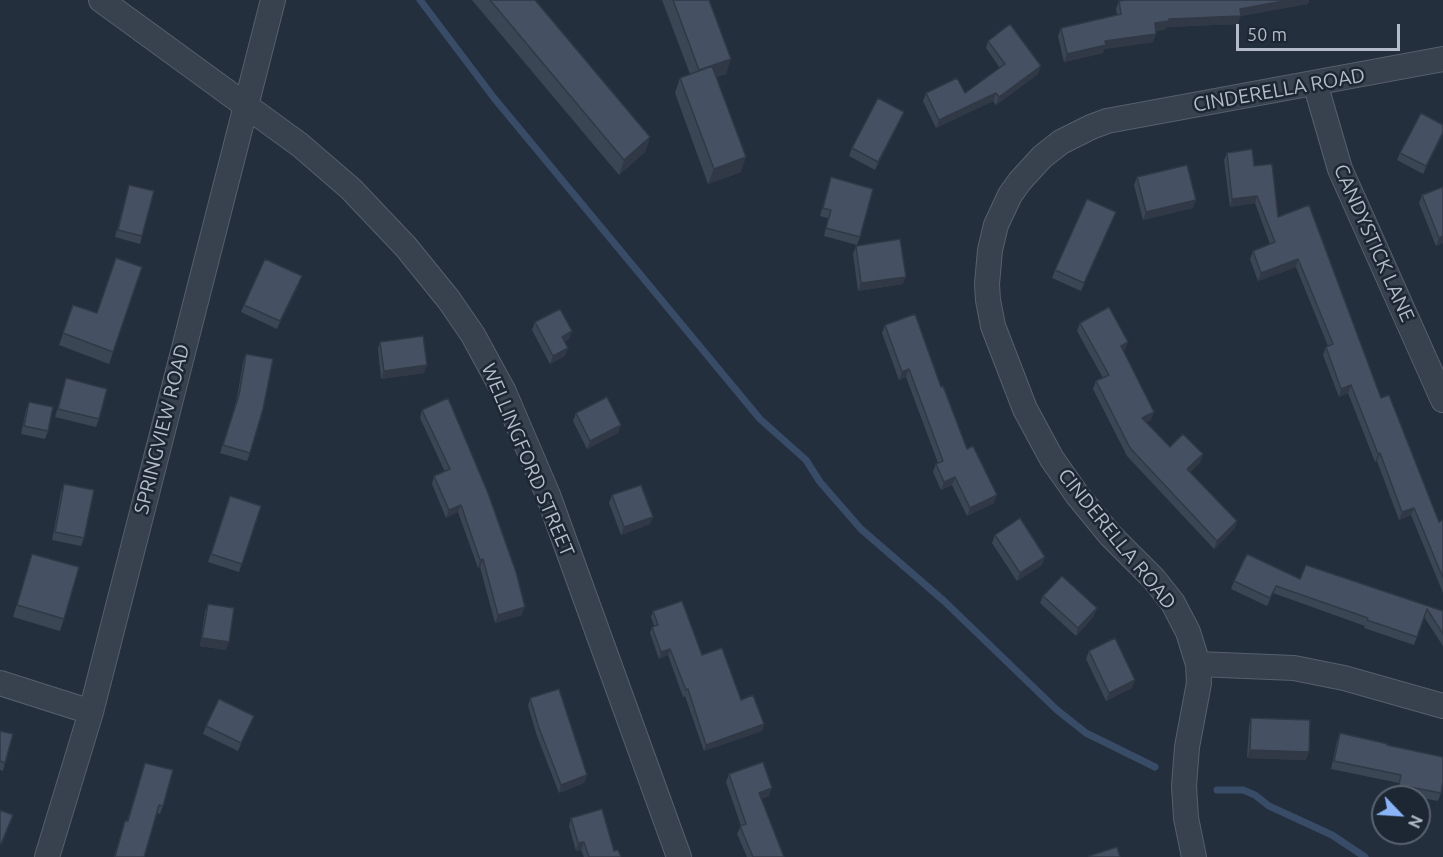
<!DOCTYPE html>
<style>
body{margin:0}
#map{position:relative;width:1443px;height:857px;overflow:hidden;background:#242f3e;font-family:Ubuntu,sans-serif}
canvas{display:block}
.north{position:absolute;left:1371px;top:785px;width:60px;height:60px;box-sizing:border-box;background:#1d2633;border:2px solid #59626f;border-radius:50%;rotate:115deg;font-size:16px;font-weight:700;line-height:24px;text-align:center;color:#b4bcc9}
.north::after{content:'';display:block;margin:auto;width:21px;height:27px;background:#8ab4f8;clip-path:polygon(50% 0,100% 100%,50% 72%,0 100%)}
.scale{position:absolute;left:1236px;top:24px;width:164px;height:27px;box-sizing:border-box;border:3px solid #b4bcc9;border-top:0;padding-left:8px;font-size:18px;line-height:21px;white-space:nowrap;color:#b4bcc9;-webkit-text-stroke:4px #1d2633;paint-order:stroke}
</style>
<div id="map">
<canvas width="1443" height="857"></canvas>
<div class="north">N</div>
<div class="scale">50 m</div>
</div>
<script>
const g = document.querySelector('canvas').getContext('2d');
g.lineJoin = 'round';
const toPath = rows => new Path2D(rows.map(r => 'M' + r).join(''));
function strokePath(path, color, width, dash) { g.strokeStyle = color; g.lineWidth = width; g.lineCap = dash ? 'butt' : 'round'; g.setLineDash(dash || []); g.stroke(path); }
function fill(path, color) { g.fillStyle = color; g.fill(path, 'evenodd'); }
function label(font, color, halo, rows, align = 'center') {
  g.font = font + ' Ubuntu,sans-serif'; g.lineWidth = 5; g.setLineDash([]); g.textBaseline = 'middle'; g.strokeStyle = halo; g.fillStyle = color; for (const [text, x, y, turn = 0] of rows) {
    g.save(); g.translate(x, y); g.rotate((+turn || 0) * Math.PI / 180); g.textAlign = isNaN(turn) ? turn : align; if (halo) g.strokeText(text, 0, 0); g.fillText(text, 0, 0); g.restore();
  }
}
strokePath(toPath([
 [420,0,494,98,760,419,806,460,820,482,861,529,944,601,1057,710,1086,733,1155,767],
 [1217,790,1243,790,1255,795,1269,806,1332,835,1365,857]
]), '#394c67', 7);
const minor = toPath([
 [101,0,300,145,351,189,406,247,449,300,473,335,504,392,548,495,679,857],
 [1315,83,1340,169,1443,400],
 [1198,664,1294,668,1344,678,1443,706],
 [0,683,91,712],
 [47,857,91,712,273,0],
 [1194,857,1186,818,1184,786,1187,747,1199,683,1198,664,1188,632,1173,603,1154,579,1110,535,1078,496,1052,459,1025,409,993,326,988,300,987,284,990,250,996,225,1010,195,1020,181,1042,157,1061,142,1091,127,1107,121,1443,59]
]);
strokePath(minor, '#565f6c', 26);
strokePath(minor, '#38414e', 24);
fill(toPath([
 [472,0,535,0,650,137,645,152,619,175],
 [662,0,709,0,726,74,716,77,741,172,708,184,675,93,680,78,690,74],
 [1126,0,1309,0,1308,4,1240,16,1238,24,1167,27,1166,29,1156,31,1153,42,1104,49,1103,53,1064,62,1058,36,1061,28,1117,15,1116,9,1119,1],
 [988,41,1038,74,996,105,993,101,936,128,923,101,926,93,965,93,1000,68,986,48],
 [901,119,875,170,849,156,852,148],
 [1443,125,1443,134,1423,174,1397,160,1400,153],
 [1227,153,1254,166,1278,217,1381,398,1439,522,1443,520,1443,593,1411,515,1399,520,1377,461,1375,462,1348,393,1339,397,1323,355,1326,347,1328,346,1296,267,1258,281,1250,259,1253,251,1270,244,1255,203,1230,207,1224,160],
 [831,177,860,237,857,245,824,236,828,218,820,216],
 [1137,177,1193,208,1143,220,1134,185],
 [129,185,142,236,140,244,115,237],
 [1443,187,1443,243,1436,246,1419,203,1422,195],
 [1116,212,1081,291,1052,278,1055,270],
 [856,246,903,284,858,291,853,254],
 [142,267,109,364,59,345,73,305,97,313],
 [299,284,277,329,241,312,244,305],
 [535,322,569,339,564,342,565,356,550,364,532,330],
 [1080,323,1125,350,1123,351,1151,420,1146,422,1170,447,1203,454,1200,462,1190,472,1237,521,1234,529,1214,549,1127,456,1093,389,1096,381,1103,378,1077,331],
 [885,325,941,387,967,449,994,503,967,516,952,485,941,490,933,472,936,464,938,463,906,377,899,380,882,333],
 [380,342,424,373,381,379,378,349],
 [246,354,250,453,247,461,220,453,236,403,243,362],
 [66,378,99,419,96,427,55,417],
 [29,402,48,431,45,439,21,434,26,410],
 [422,410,522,615,495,623,480,567,478,568,458,512,446,518,432,484,434,476,445,472,420,418],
 [576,413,618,433,587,449,573,421],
 [64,484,84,538,81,546,52,540,61,492],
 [612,495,650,524,621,535,609,503],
 [230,496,261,506,239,572,208,562],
 [995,535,1042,565,1017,581,992,543],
 [32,554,64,619,60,631,13,617],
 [1300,579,1443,611,1443,646,1424,617,1414,645,1364,628,1365,626,1273,593,1267,606,1231,589,1234,581],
 [1043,596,1094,616,1076,636,1040,603],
 [208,604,226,650,200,646,205,612],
 [653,611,702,655,741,700,764,724,762,731,704,751,685,696,683,697,668,655,659,659,650,633,652,627,654,626,651,617],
 [1089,651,1132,688,1106,701,1086,659],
 [530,698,587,775,584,783,559,793,537,736,528,706],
 [254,716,238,751,203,734,206,726],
 [1251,718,1306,760,1247,758,1249,726],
 [0,731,5,763,3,771,0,770],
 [1340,733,1387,745,1441,793,1438,801,1397,793,1399,783,1331,769,1337,741],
 [145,763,163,806,160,814,157,813,144,857,114,857,125,821,127,821],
 [729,774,769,796,761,799,784,857,747,857,737,834,741,826,726,782],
 [571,818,614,851,621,857,584,857,581,850,576,851,569,826]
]), '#3b4654');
fill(toPath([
 [1289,0,1309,0,1308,4,1240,16,1238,24,1167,27,1166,29,1152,31,1155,23,1169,19,1240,9],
 [1156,34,1153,42,1104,49,1103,53,1064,62,1067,54,1105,41],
 [731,59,726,74,694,85,699,70],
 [1041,66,1038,74,996,105,999,97],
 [996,93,993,101,936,128,939,120],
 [904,112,901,119,875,170,878,162],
 [1443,132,1443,134,1423,174,1426,166],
 [650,137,645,152,619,175,624,160],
 [746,157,741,172,708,184,714,169],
 [1257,196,1255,203,1230,207,1232,199],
 [1196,200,1193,208,1143,220,1146,212],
 [1116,212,1113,220,1081,291,1084,283],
 [1443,236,1443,243,1436,246,1439,238],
 [1298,259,1296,267,1258,281,1261,273],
 [302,276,299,284,277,329,280,321],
 [906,277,903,284,858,291,861,283],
 [572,331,569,339,559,344,562,337],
 [1128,342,1125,350,1118,354,1121,346],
 [568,348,565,356,550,364,553,356],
 [427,365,424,373,381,379,384,371],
 [909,369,906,377,899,380,902,372],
 [1351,385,1348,393,1339,397,1341,389],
 [1154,412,1151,420,1139,426,1142,418],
 [621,425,618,433,587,449,590,441],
 [1380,453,1377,461,1375,462,1378,454],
 [1203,454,1200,462,1184,477,1187,469],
 [955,477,952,485,941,490,944,482],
 [997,495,994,503,967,516,970,508],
 [461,505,458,512,446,518,449,510],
 [1414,508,1411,515,1399,520,1402,512],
 [653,517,650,524,621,535,624,527],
 [1237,521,1234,529,1214,549,1217,541],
 [1045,557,1042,565,1017,581,1020,573],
 [483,559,480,567,478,568,480,560],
 [525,607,522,615,495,623,498,615],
 [1097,608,1094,616,1076,636,1078,628],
 [202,638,229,642,226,650,200,646],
 [670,649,668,655,659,659,661,652],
 [1135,680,1132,688,1106,701,1109,693],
 [254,716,251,724,238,751,241,743],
 [764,724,762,731,704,751,706,745],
 [1250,750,1309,752,1306,760,1247,758],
 [587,775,584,783,559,793,561,785],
 [772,788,769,796,756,801,759,793],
 [584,842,581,850,576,851,578,843]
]), '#303945');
const building = toPath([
 [490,0,535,0,650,137,624,160,490,0],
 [673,0,709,0,731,59,699,70,673,0],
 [1126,0,1289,0,1240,9,1241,16,1169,19,1169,21,1155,23,1156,34,1105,41,1106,45,1067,54,1061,28,1121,14,1119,1,1126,0],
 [1010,24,1041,66,999,97,996,93,939,120,926,93,957,78,965,93,1005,64,988,41,1010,24],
 [712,66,746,157,714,169,680,78,712,66],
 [878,98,904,112,878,162,852,148,878,98],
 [1421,113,1443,125,1443,132,1426,166,1400,153,1421,113],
 [1252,149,1254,166,1272,164,1278,217,1309,205,1381,398,1389,395,1439,522,1443,520,1443,578,1414,508,1402,512,1380,453,1378,454,1351,385,1341,389,1326,347,1333,344,1298,259,1261,273,1253,251,1275,242,1257,196,1232,199,1227,153,1252,149],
 [1187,165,1196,200,1146,212,1137,177,1187,165],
 [831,177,873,189,860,237,826,228,831,210,823,208,831,177],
 [129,185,154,191,142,236,118,230,129,185],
 [1443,187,1443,236,1439,238,1422,195,1443,187],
 [1087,199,1116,212,1084,283,1055,270,1087,199],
 [900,239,906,277,861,283,856,246,900,239],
 [116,258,142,267,113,352,63,333,73,305,97,313,116,258],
 [265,259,302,276,280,321,244,305,265,259],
 [1109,307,1128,342,1121,346,1154,412,1142,418,1170,447,1183,434,1203,454,1187,469,1237,521,1217,541,1130,448,1096,381,1109,375,1080,323,1109,307],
 [560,309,572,331,562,337,568,348,553,356,535,322,560,309],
 [915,314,941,387,943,386,967,449,973,446,997,495,970,508,955,477,944,482,936,464,943,461,909,369,902,372,885,325,915,314],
 [423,336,427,365,384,371,380,342,423,336],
 [246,354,273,359,263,409,250,453,223,445,239,395,246,354],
 [66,378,107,389,99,419,58,409,66,378],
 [607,397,621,425,590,441,576,413,607,397],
 [448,398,488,493,516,572,525,607,498,615,483,559,480,560,461,505,449,510,434,476,450,469,422,410,448,398],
 [29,402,53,407,48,431,24,426,29,402],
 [64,484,94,490,84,538,55,532,64,484],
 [641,485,653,517,624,527,612,495,641,485],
 [230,496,261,506,242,564,211,554,230,496],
 [1020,518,1045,557,1020,573,995,535,1020,518],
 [32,554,79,567,64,619,17,605,32,554],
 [1247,554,1300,579,1306,565,1443,611,1443,634,1427,609,1417,637,1367,620,1368,618,1276,586,1270,598,1234,581,1247,554],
 [1062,576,1097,608,1078,628,1043,596,1062,576],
 [682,601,702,655,722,648,741,700,753,695,764,724,706,745,688,689,686,690,670,649,661,652,652,627,658,625,653,611,682,601],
 [208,604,234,608,229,642,202,638,208,604],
 [1115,638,1135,680,1109,693,1089,651,1115,638],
 [559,689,587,775,561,785,539,728,530,698,559,689],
 [219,699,254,716,241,743,206,726,219,699],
 [1251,718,1310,720,1309,752,1250,750,1251,718],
 [0,731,13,734,5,763,0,761,0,731],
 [1340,733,1388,744,1387,745,1443,757,1443,782,1441,793,1399,785,1401,775,1334,761,1340,733],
 [763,762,772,788,759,793,784,857,753,857,740,826,746,824,729,774,763,762],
 [145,763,173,770,163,806,159,805,144,857,115,857,125,821,128,821,145,763],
 [602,809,614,851,618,850,621,857,589,857,584,842,578,843,571,818,602,809],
 [0,810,13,815,1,844,0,843,0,810],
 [1117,847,1120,857,1089,857,1089,856,1117,847]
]);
fill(building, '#455162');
strokePath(building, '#303945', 1.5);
label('20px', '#b4bcc9', '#1d2633', [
 ["CINDERELLA ROAD",1279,90,-10],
 ["CANDYSTICK LANE",1374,243,66],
 ["SPRINGVIEW ROAD",162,429,-76],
 ["WELLINGFORD STREET",528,460,67],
 ["CINDERELLA ROAD",1117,539,51]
]);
</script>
